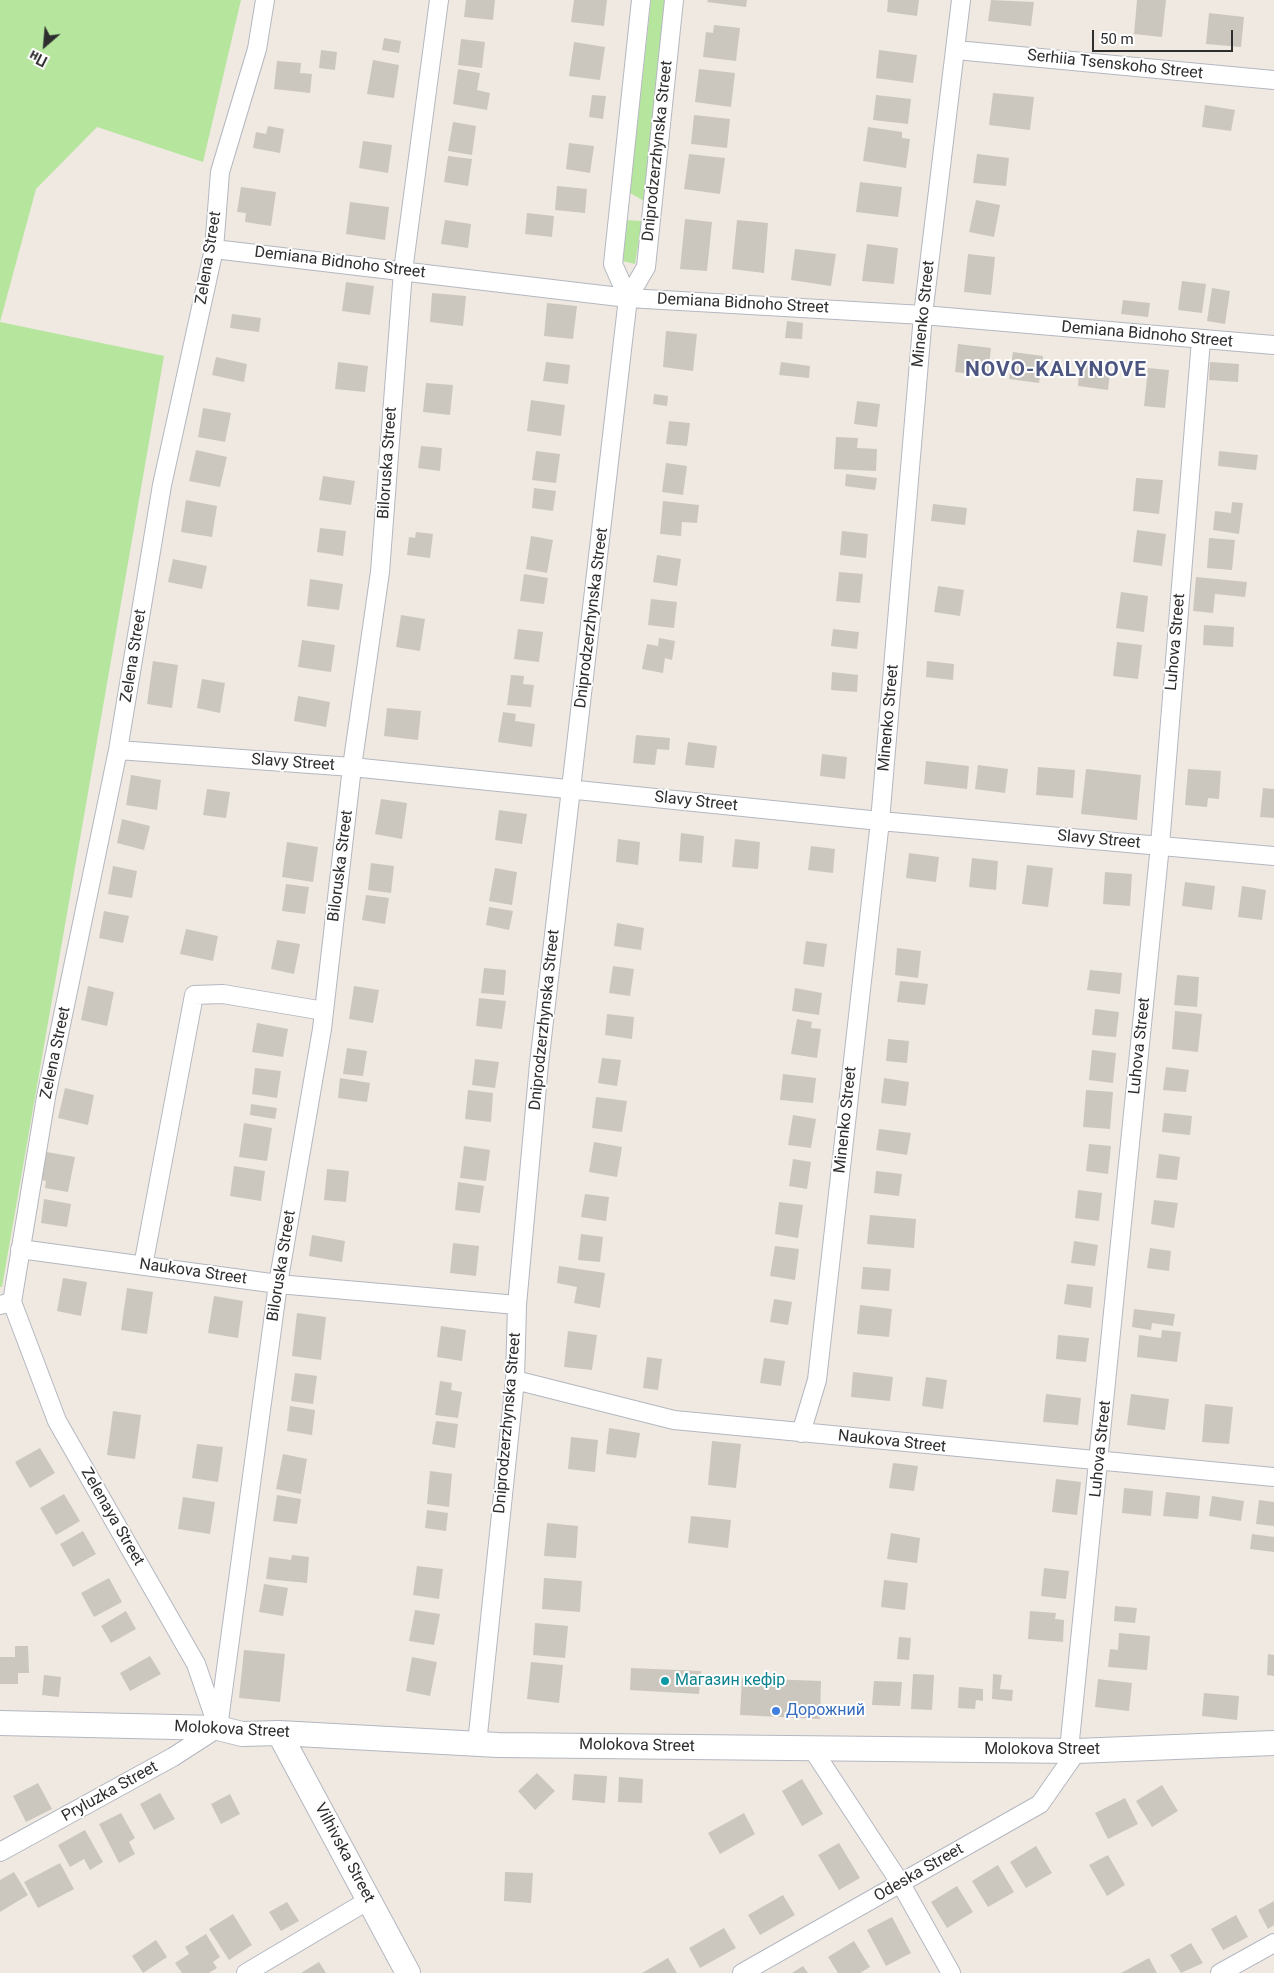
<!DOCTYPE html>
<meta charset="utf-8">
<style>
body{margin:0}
#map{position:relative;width:1274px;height:1973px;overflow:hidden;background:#efe9e1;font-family:Roboto,sans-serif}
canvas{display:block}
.north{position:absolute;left:20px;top:20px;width:50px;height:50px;-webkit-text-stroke:4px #fff;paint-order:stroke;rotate:207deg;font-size:14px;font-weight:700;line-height:20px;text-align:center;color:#2e2e2e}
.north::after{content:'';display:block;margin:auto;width:18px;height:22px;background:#2e2e2e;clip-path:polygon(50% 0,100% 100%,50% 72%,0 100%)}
.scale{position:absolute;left:1092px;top:30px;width:141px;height:22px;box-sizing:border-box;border:2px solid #2e2e2e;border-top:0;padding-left:6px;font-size:15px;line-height:18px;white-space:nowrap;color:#2e2e2e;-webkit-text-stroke:4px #fff;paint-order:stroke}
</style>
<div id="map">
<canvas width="1274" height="1973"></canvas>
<div class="north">Пн</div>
<div class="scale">50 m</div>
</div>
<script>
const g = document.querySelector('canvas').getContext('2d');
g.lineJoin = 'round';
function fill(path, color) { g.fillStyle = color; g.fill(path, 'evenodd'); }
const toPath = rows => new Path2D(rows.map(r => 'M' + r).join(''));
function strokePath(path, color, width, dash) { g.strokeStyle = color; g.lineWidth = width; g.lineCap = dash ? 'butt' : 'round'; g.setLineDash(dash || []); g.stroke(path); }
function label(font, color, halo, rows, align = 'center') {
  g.font = font + ' Roboto,sans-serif'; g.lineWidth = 4; g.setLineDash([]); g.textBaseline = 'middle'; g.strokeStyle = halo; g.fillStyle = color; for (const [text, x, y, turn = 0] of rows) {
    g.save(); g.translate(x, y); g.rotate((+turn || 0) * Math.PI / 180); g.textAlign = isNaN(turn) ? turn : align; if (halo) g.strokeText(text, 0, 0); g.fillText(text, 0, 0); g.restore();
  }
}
fill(toPath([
 [0,0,241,0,203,162,97,127,36,189,0,322,164,356,2,1287,0,1287],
 [651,0,666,0,644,201,630,193],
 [625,220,642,221,635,264,623,261]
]), '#b6e59e');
fill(toPath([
 [466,0,495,0,493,20,464,17],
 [574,0,607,0,604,26,571,22],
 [708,0,747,0,746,7,707,2],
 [888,0,919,0,917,16,887,12],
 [991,0,1034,2,1031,26,988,21],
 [1137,0,1166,0,1162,37,1134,34],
 [1209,13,1244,17,1241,47,1206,44],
 [714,25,740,28,736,61,703,57,706,32,713,33],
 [384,38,401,41,399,53,382,50],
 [461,39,485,42,482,68,458,65],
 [574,42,605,47,600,80,569,76],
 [321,50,337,52,335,70,319,68],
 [879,50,917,55,913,83,876,78],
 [373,60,399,65,394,98,367,94],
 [277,61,301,63,300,73,312,74,310,93,274,89],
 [458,69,480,73,477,90,490,93,487,110,453,104],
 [699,69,735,73,731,107,695,102],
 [993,93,1034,97,1030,130,989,125],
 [592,95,606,96,603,119,589,117],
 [876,95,911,99,908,124,873,120],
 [1205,105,1235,110,1231,131,1202,127],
 [694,115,730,119,727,148,691,144],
 [453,122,476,126,472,155,448,151],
 [268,126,284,129,280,153,253,148,256,132,266,134],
 [868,127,902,132,902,138,910,139,906,168,863,161],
 [363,141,392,145,388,173,359,168],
 [569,143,594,146,590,173,566,169],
 [689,154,725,158,720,194,684,189],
 [977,154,1009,158,1006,186,973,183],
 [448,156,472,159,468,186,444,182],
 [860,182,902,187,898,217,856,212],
 [557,186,587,189,585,213,555,210],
 [241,187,276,192,271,226,245,222,246,213,237,212],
 [976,200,1000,205,994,237,969,232],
 [350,202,389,207,385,240,346,234],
 [527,213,554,216,552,237,525,234],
 [685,219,712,222,707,271,680,269],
 [445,220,471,224,468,248,441,244],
 [737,220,768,223,764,273,732,269],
 [867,244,898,248,894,284,862,281],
 [795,249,836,254,831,286,791,280],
 [968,254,995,257,991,295,964,292],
 [1182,281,1206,284,1202,313,1178,310],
 [346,282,374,286,370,315,342,311],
 [1212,288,1230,291,1225,324,1207,321],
 [432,293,466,296,463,326,430,322],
 [1123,300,1150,303,1148,317,1121,314],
 [547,303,577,306,573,339,544,336],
 [232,314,261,318,259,332,230,328],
 [787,321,803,323,802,339,785,338],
 [666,331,697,334,693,371,663,367],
 [958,344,991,348,988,376,955,372],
 [1013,352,1043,356,1039,383,1009,379],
 [216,357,247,364,244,382,212,375],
 [1080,361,1111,364,1108,390,1078,386],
 [338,362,368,366,365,392,335,389],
 [546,362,570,365,568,384,543,381],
 [781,362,810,366,809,378,779,375],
 [1210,362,1239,364,1238,382,1209,380],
 [1148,368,1169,370,1165,408,1144,406],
 [426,383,453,385,450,415,423,412],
 [654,394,668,396,667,406,653,404],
 [531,400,565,405,561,436,527,431],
 [857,401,880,404,877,427,854,424],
 [203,408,231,413,225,442,198,437],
 [669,421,690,423,687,446,666,444],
 [836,437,858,438,857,448,877,449,876,471,834,469],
 [421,446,442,448,440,471,418,468],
 [196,450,227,457,220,487,189,481],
 [536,451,560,454,556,483,532,480],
 [1219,451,1258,455,1256,470,1218,466],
 [666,463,687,466,683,495,662,492],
 [846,474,877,478,875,490,845,486],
 [323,476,355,481,351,505,319,500],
 [1136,478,1163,480,1159,514,1133,511],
 [534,488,556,491,553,511,532,508],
 [186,500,217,506,212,537,181,532],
 [663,501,699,505,697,523,682,522,681,536,660,534],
 [1232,502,1243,503,1239,534,1213,530,1215,511,1231,513],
 [933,504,967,508,965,525,931,521],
 [320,528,346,531,343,556,317,552],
 [1137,530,1166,534,1162,566,1133,562],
 [842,531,868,534,866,558,840,555],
 [416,532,433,534,430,558,407,555,409,537,415,538],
 [531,536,553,540,547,573,526,569],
 [1209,538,1235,540,1232,570,1207,568],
 [657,555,681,559,677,586,653,582],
 [173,559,207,566,202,589,168,582],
 [839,572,863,574,860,603,836,601],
 [524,574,548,578,544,604,520,601],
 [1196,577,1247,582,1245,597,1215,594,1213,613,1193,611],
 [310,579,343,584,339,610,307,606],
 [938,586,964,590,960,616,934,612],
 [1121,592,1148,596,1144,632,1116,628],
 [651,599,677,602,674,628,648,625],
 [401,615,425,619,420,651,396,647],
 [1204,625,1234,627,1233,647,1203,645],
 [518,629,543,632,539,662,514,659],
 [833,629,859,632,857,649,831,646],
 [659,638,675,641,672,660,665,658,663,673,642,669,647,644,658,646],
 [302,640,335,645,331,672,298,667],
 [1117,642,1142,645,1138,679,1113,676],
 [153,661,178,665,172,708,147,704],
 [927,661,954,664,953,680,926,677],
 [832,672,858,675,857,692,831,690],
 [511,675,524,676,523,684,534,685,531,707,507,705],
 [202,679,225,683,220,713,197,708],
 [298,696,330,702,326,727,294,721],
 [387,708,421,711,418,740,384,736],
 [503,712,516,714,515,721,535,724,532,747,498,742],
 [636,735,670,738,669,750,657,749,655,765,633,763],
 [688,742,717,746,714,768,685,765],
 [822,754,847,757,845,779,820,776],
 [926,761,969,766,967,789,924,784],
 [978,765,1008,769,1005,793,975,789],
 [1038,767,1075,770,1073,798,1036,795],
 [1086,769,1141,775,1137,820,1081,814],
 [1188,769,1221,771,1219,799,1208,798,1207,807,1185,805],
 [131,775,161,780,157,810,126,805],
 [1263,788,1274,789,1274,818,1260,817],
 [207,789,230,792,226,818,203,815],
 [381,799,407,803,402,839,375,834],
 [499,810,527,814,522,844,495,840],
 [122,819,150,826,144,850,117,843],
 [681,833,704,836,702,863,679,861],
 [618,839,640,842,638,865,616,862],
 [735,839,760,842,758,869,732,867],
 [287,842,318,847,313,882,282,877],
 [811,846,835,849,833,873,808,870],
 [909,853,939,857,936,882,906,878],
 [972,858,998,861,996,890,969,887],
 [371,863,394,866,391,893,368,890],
 [1027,865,1053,868,1048,907,1022,904],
 [113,866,137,871,132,898,108,894],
 [495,868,517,872,512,905,489,901],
 [1105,872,1132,874,1130,906,1103,904],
 [1185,882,1215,886,1212,910,1182,906],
 [286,884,309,887,305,914,282,911],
 [1242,886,1266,890,1262,920,1238,917],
 [366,895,389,898,385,924,362,920],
 [489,907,513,911,509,930,486,925],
 [104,911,129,916,123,943,99,938],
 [617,923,644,928,641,950,614,946],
 [186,929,218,936,213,961,180,954],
 [277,940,300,944,294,974,271,969],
 [806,941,827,944,824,967,803,964],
 [897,948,921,951,918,978,895,975],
 [613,966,634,969,630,996,609,993],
 [484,968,506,970,504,995,481,993],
 [1090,970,1122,973,1120,994,1087,990],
 [1177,975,1199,977,1197,1007,1174,1005],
 [900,981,928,984,925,1005,897,1002],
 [88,986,114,992,107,1026,81,1020],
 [354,986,379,990,373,1023,349,1019],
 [795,988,822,993,819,1015,792,1011],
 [479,998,506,1001,502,1029,476,1026],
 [1095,1009,1119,1012,1116,1037,1092,1035],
 [1175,1011,1202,1014,1198,1052,1172,1049],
 [607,1014,634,1017,632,1039,605,1035],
 [797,1019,812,1022,811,1028,821,1029,817,1058,791,1054],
 [257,1023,288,1029,283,1057,252,1052],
 [888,1039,909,1041,907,1063,886,1061],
 [347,1048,367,1051,363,1076,343,1074],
 [1092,1050,1116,1053,1113,1083,1089,1080],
 [602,1058,621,1060,617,1086,598,1083],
 [475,1059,499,1062,495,1088,472,1085],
 [1166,1067,1189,1070,1186,1092,1163,1090],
 [255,1068,281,1071,277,1098,252,1094],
 [783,1074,816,1078,813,1103,780,1100],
 [340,1078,370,1083,367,1102,338,1098],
 [884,1078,909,1082,906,1106,881,1103],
 [65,1088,94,1095,88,1125,58,1118],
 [468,1090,493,1093,491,1122,465,1119],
 [1086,1090,1113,1092,1110,1129,1083,1127],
 [596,1097,627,1101,622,1132,592,1128],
 [251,1104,277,1108,275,1119,250,1115],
 [1164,1113,1192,1116,1190,1135,1162,1132],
 [793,1115,816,1119,811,1148,788,1145],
 [244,1123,272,1128,267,1161,239,1157],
 [879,1129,911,1133,907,1155,876,1150],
 [594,1142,622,1147,617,1177,589,1172],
 [1089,1144,1111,1146,1108,1174,1086,1171],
 [464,1146,490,1150,486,1181,460,1178],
 [41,1151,75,1157,68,1192,45,1188,46,1181,36,1179],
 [1159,1154,1180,1157,1177,1180,1156,1178],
 [793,1159,811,1162,807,1189,789,1186],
 [234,1166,265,1171,261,1201,230,1196],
 [327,1169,349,1171,346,1202,324,1200],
 [876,1171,902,1174,899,1196,874,1193],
 [458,1182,484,1186,480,1213,455,1210],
 [1078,1190,1102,1193,1099,1221,1075,1218],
 [585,1194,609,1197,606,1221,581,1217],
 [44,1199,71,1204,67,1227,41,1223],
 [1154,1200,1178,1203,1174,1228,1151,1224],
 [779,1202,803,1205,798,1238,775,1234],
 [870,1215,916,1219,914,1248,867,1244],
 [581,1234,603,1237,600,1262,578,1260],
 [312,1235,345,1241,342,1262,309,1256],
 [1074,1241,1098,1245,1095,1266,1071,1263],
 [453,1243,479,1246,476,1276,450,1273],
 [775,1246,799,1249,795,1280,770,1276],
 [1150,1248,1171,1251,1169,1271,1147,1268],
 [559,1266,605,1273,600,1308,574,1303,577,1287,557,1283],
 [863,1267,891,1269,889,1291,861,1289],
 [63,1278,87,1282,81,1316,57,1311],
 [1067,1284,1093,1287,1091,1308,1064,1304],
 [127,1288,153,1292,147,1334,121,1330],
 [214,1296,243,1301,238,1338,208,1333],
 [774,1299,792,1302,788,1325,770,1322],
 [860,1305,892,1309,889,1337,857,1334],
 [1134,1309,1175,1314,1173,1326,1152,1323,1151,1330,1132,1327],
 [297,1313,326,1317,321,1360,292,1356],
 [441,1326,466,1330,462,1361,437,1357],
 [1162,1330,1181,1332,1177,1362,1137,1357,1139,1335,1161,1338],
 [568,1331,597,1335,592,1370,564,1367],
 [1058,1335,1089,1338,1086,1362,1056,1359],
 [647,1357,662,1359,658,1390,643,1388],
 [764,1358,785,1361,781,1386,760,1383],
 [853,1372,893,1377,890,1401,851,1397],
 [295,1373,317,1376,313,1404,291,1401],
 [926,1377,947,1380,943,1409,922,1406],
 [440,1381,452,1383,451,1390,462,1392,458,1418,435,1415],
 [1046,1394,1081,1398,1078,1425,1043,1422],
 [1131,1394,1169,1399,1165,1430,1127,1425],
 [1205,1404,1233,1407,1229,1444,1202,1442],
 [290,1406,315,1410,312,1435,287,1431],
 [113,1411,141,1415,135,1459,107,1455],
 [436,1421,458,1424,455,1448,432,1444],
 [609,1428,640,1433,636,1458,606,1454],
 [571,1437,598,1440,595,1472,568,1469],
 [712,1441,741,1444,736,1488,708,1485],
 [197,1444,223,1447,218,1482,192,1478],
 [40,1448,55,1473,30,1488,15,1462],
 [283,1454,307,1459,301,1494,276,1489],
 [893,1463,918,1466,914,1491,889,1488],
 [430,1471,452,1474,449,1507,427,1504],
 [1056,1479,1081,1482,1077,1515,1052,1512],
 [1124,1488,1153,1491,1151,1516,1122,1513],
 [1166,1492,1200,1496,1198,1519,1163,1516],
 [64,1494,80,1521,56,1535,40,1508],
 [277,1495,301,1499,297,1524,273,1521],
 [1212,1496,1244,1501,1241,1521,1209,1516],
 [183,1497,215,1502,210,1534,178,1529],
 [1259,1500,1274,1502,1274,1526,1256,1524],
 [427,1510,448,1513,446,1531,425,1528],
 [691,1516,731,1520,728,1548,688,1543],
 [547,1523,578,1526,576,1558,544,1556],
 [83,1531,96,1554,73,1567,60,1544],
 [891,1533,920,1538,917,1563,887,1559],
 [1252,1534,1274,1537,1274,1552,1250,1549],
 [292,1555,309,1557,307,1583,266,1579,269,1557,291,1560],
 [417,1566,443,1569,439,1599,413,1595],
 [1044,1568,1069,1571,1066,1599,1041,1596],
 [109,1578,122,1602,94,1617,81,1593],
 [544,1578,582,1581,580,1612,542,1609],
 [884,1580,908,1583,905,1610,881,1607],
 [264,1584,288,1588,283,1616,259,1612],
 [1115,1606,1137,1608,1135,1623,1114,1621],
 [415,1610,440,1614,434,1645,409,1641],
 [126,1611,136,1629,111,1643,101,1626],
 [1030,1611,1056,1613,1055,1619,1064,1620,1063,1642,1028,1639],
 [535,1623,568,1626,565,1658,533,1655],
 [1119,1633,1150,1636,1147,1670,1108,1667,1110,1649,1118,1650],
 [899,1637,911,1638,909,1660,897,1659],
 [15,1646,28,1646,29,1673,18,1673,18,1684,0,1684,0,1657,15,1657],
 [244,1650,285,1654,280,1702,239,1698],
 [1268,1654,1274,1655,1274,1676,1267,1675],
 [150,1656,161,1674,130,1691,120,1673],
 [412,1657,437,1662,430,1696,406,1691],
 [531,1662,563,1665,559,1703,527,1699],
 [631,1668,701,1671,699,1694,630,1690],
 [913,1674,934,1675,932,1710,911,1709],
 [993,1674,1002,1675,1000,1689,1013,1690,1012,1701,992,1699],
 [44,1675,61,1677,59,1697,42,1695],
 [742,1678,821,1681,820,1719,740,1715],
 [1098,1679,1132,1683,1129,1711,1095,1707],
 [874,1681,902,1682,900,1706,872,1705],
 [959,1687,983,1689,983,1701,976,1700,975,1709,958,1708],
 [1204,1693,1239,1696,1237,1720,1202,1716],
 [537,1773,555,1791,535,1810,518,1791],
 [574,1774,607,1776,605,1803,572,1800],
 [619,1777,643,1779,642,1803,618,1802],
 [802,1779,823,1814,802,1826,782,1791],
 [38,1783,52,1809,26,1822,13,1796],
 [1162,1785,1178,1811,1152,1827,1136,1801],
 [160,1793,175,1819,154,1830,140,1804],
 [230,1794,240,1814,221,1824,211,1804],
 [1125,1798,1138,1824,1108,1839,1095,1813],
 [121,1813,135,1838,129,1842,135,1854,119,1863,99,1824],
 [744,1813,755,1834,720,1854,708,1833],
 [85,1830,103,1862,90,1870,84,1859,70,1867,58,1845],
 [839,1843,860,1878,839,1890,818,1855],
 [1036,1846,1052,1873,1026,1888,1010,1862],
 [1108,1855,1125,1885,1107,1896,1089,1865],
 [60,1863,74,1889,38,1908,24,1882],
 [998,1865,1014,1892,988,1907,972,1881],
 [14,1872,28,1895,0,1912,0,1880],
 [505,1872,533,1873,531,1903,504,1901],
 [957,1886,973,1912,947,1928,931,1902],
 [783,1895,795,1915,760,1935,748,1915],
 [1274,1901,1274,1925,1268,1929,1258,1910],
 [287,1902,299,1921,281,1931,269,1912],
 [233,1914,252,1945,229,1960,209,1929],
 [1236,1915,1248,1937,1223,1950,1211,1929],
 [892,1917,911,1953,886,1966,867,1930],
 [724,1928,736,1948,700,1968,689,1948],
 [206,1934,220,1957,213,1962,217,1968,209,1973,182,1973,175,1963,189,1954,185,1947],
 [156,1940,167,1957,143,1973,132,1956],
 [854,1941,870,1967,860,1973,838,1973,828,1957],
 [1191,1943,1203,1963,1181,1973,1170,1955],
 [668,1958,677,1973,642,1973],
 [1149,1958,1157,1973,1121,1973],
 [319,1962,326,1973,301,1973],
 [803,1966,808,1973,792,1973]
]), '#cbc7bf');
const street = toPath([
 [956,50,1274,80],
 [214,249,628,298,923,315,1274,345],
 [628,298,613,264,641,0],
 [118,750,352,767,880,821,1274,856],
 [20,1249,278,1284,517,1305],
 [143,1266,194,995,223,994,324,1011],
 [12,1302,57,1421,196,1664,217,1725],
 [0,1305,12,1302,46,1097,118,750,162,485,214,249,220,172,257,49,265,0],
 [515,1380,674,1420,1274,1477],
 [801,1433,817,1380,880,821,923,315,961,0],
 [218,1728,278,1284,322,1029,352,767,380,572,403,271,439,0],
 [477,1744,515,1380,517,1305,539,1064,628,298,646,267,674,0],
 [811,1747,901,1884,951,1973],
 [1069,1750,1160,845,1201,340],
 [0,1852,173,1757,218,1728],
 [246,1973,369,1900],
 [742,1973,1040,1804,1077,1751],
 [1220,1973,1274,1943]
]);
const secondary = toPath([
 [0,1723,218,1728,242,1734,279,1733,498,1745,1077,1751,1274,1743],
 [279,1733,408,1973]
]);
strokePath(street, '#b4b7c1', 20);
strokePath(secondary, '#b4b7c1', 26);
strokePath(street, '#fff', 18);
strokePath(secondary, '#fff', 24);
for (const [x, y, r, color] of [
 [665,1681,5,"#0f9aa8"],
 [776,1711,5,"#3f7fe0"]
]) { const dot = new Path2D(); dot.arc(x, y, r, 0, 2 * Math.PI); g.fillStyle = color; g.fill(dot); strokePath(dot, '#fff', 2); }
label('16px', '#2e2e2e', '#fff', [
 ["Serhiia Tsenskoho Street",1115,65,6],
 ["Dniprodzerzhynska Street",658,151,-84],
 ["Zelena Street",209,258,-81],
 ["Demiana Bidnoho Street",340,263,7],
 ["Demiana Bidnoho Street",743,304,3],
 ["Minenko Street",924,314,-84],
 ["Demiana Bidnoho Street",1147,335,5],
 ["Biloruska Street",388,463,-86],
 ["Dniprodzerzhynska Street",592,618,-83],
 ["Luhova Street",1176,642,-85],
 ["Zelena Street",134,656,-81],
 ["Minenko Street",889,718,-85],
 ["Slavy Street",293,763,4],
 ["Slavy Street",696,802,6],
 ["Slavy Street",1099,840,5],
 ["Biloruska Street",341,866,-83],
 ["Dniprodzerzhynska Street",545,1020,-84],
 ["Luhova Street",1140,1046,-84],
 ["Zelena Street",56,1053,-78],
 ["Minenko Street",846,1120,-84],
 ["Biloruska Street",282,1266,-81],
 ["Naukova Street",193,1272,8],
 ["Dniprodzerzhynska Street",508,1423,-85],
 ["Naukova Street",892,1442,6],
 ["Luhova Street",1101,1449,-84],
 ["Zelenaya Street",112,1517,60],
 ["Molokova Street",232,1730,3],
 ["Molokova Street",637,1746,1],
 ["Molokova Street",1042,1750],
 ["Pryluzka Street",110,1792,-29],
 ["Vilhivska Street",344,1853,62],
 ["Odeska Street",919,1873,-30]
]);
label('16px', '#0d838f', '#fff', [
 ["Магазин кефір",675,1681]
], 'left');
label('16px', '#366cbe', '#fff', [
 ["Дорожний",786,1711]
], 'left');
g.letterSpacing = '1px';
label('bold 21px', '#4d5680', '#fff', [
 ["NOVO-KALYNOVE",1056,371]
]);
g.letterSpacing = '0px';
</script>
